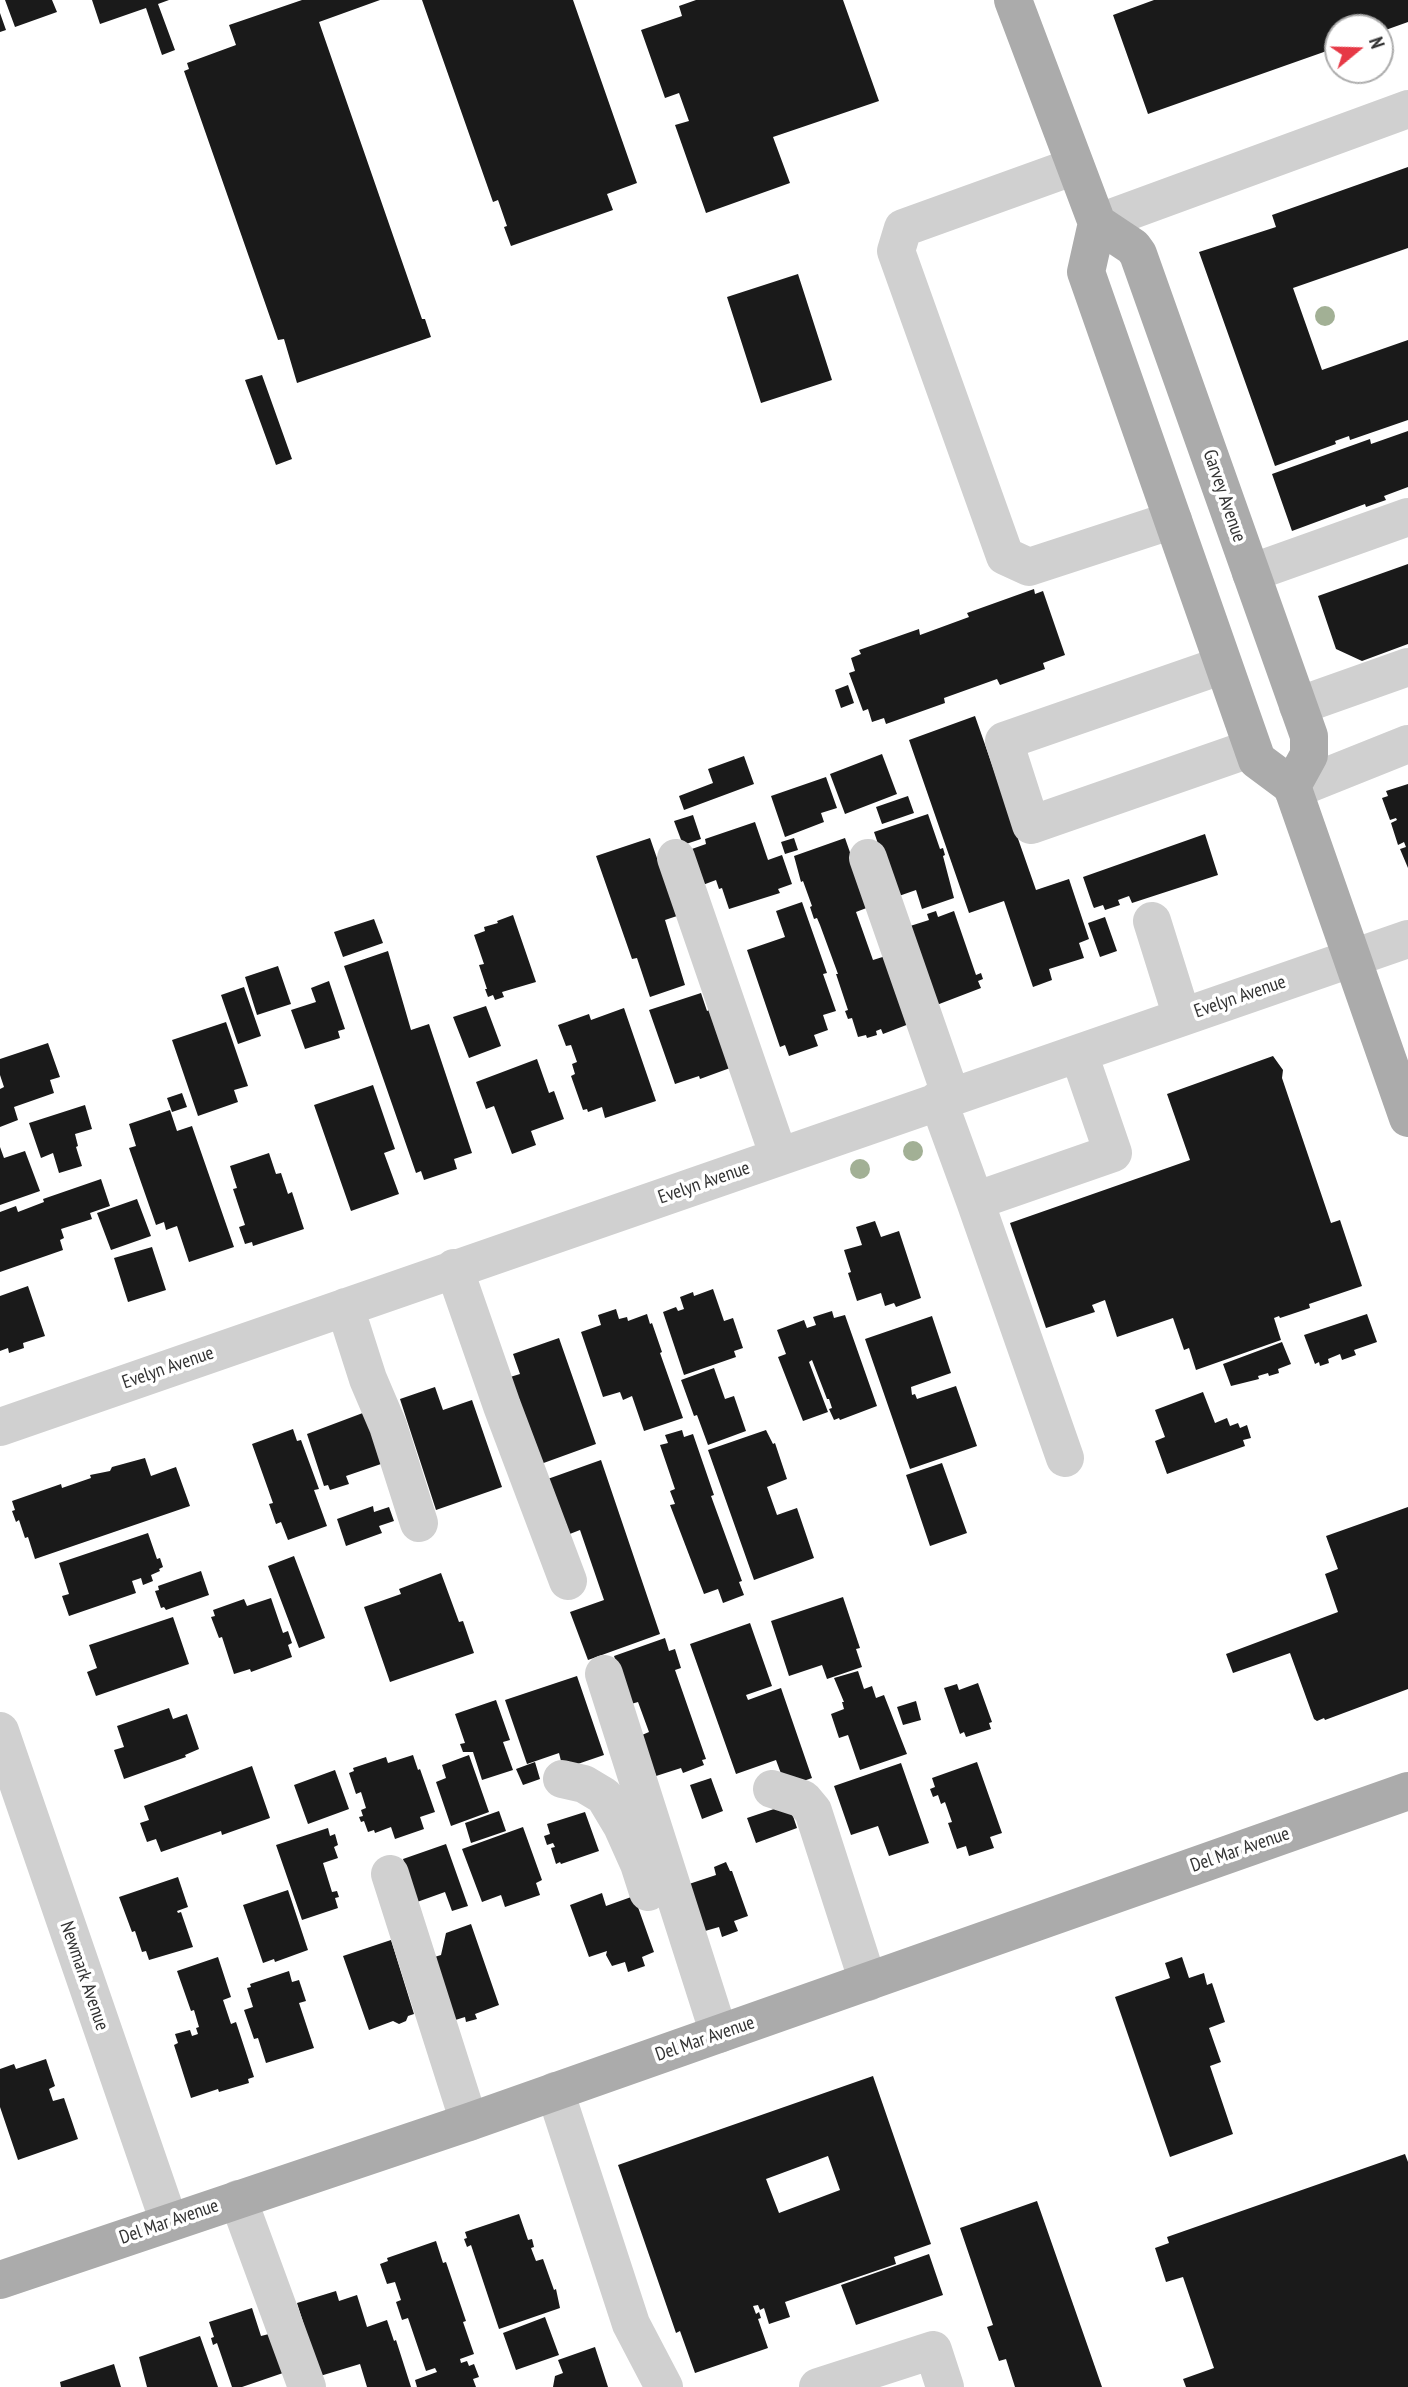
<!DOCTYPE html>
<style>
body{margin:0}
#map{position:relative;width:1408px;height:2387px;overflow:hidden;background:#fff;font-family:"PT Sans Narrow",sans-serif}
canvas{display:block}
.north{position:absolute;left:1324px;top:14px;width:70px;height:70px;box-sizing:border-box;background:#fff;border:2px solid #adadad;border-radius:50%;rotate:71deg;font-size:19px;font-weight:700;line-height:28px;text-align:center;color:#333}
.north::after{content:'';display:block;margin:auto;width:24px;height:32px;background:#e63946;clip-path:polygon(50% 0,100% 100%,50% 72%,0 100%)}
</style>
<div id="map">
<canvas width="1408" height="2387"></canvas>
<div class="north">N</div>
</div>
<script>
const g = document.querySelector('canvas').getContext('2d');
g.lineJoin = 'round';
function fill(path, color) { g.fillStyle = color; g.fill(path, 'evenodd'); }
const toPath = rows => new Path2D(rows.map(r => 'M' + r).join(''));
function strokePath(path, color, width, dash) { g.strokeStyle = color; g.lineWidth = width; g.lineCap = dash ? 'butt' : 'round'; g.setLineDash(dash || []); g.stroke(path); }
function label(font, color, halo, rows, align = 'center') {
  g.font = font + ' "PT Sans Narrow",sans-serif'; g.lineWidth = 7; g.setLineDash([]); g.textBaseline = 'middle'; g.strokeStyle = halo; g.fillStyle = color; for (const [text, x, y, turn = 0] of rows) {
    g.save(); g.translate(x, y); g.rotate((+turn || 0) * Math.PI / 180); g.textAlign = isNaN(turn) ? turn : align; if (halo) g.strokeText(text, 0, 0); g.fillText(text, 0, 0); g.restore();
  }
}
fill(toPath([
 [5,0,52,0,57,12,15,27],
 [92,0,169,0,158,4,175,50,162,55,146,8,100,24],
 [302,0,380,0,319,22,422,319,425,319,431,337,297,383,284,339,278,340,184,71,189,69,187,63,236,45,229,25],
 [422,0,573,0,637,183,607,194,613,210,511,246,504,227,507,226,498,200,493,202],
 [696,0,843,0,879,101,773,137,790,183,706,213,675,125,689,121,679,93,665,98,641,30,682,16,679,6],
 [1154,0,1408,0,1408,22,1380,32,1380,28,1338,28,1338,47,1148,114,1113,15],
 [0,13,6,30,0,32],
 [1408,167,1408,248,1293,288,1322,370,1408,340,1408,420,1350,440,1349,436,1335,441,1336,444,1275,466,1199,252,1276,227,1272,215],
 [798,274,832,380,761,403,727,297],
 [262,375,292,459,276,465,245,380],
 [1408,431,1408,487,1384,496,1386,500,1366,507,1365,504,1292,531,1272,474,1370,439,1371,444],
 [1408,564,1408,644,1362,661,1336,649,1318,596],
 [1034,589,1035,594,1043,591,1065,655,1043,663,1045,669,1000,685,997,679,944,698,945,703,886,724,884,718,872,722,868,709,863,711,849,673,855,671,851,658,861,654,859,650,919,629,920,635,969,617,967,613],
 [848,685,854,703,841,708,835,690],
 [975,716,1036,890,1069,879,1089,939,1079,943,1084,958,1049,969,1052,980,1033,987,1004,901,969,913,909,740],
 [882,754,897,794,845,814,830,774],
 [744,756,754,784,684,810,679,796,713,783,708,769],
 [826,777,837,808,821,813,824,822,785,837,771,796],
 [1408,784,1408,868,1400,849,1406,847,1404,842,1398,845,1391,823,1397,820,1396,818,1390,820,1382,798,1388,796,1386,791],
 [908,796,914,813,882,824,876,807],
 [928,814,940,849,943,848,945,855,943,856,954,898,922,909,916,890,896,897,874,832],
 [693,815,701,839,683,845,674,821],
 [755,822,768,860,782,855,792,884,778,889,780,893,729,909,722,888,719,889,716,880,700,886,689,850,706,844,705,839],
 [1205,834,1218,875,1132,903,1129,896,1118,900,1120,905,1105,910,1103,905,1094,908,1093,906,1083,877],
 [650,838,677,916,665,920,685,985,650,997,637,958,632,959,596,856],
 [794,838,798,850,785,854,781,842],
 [845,838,869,907,856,912,873,960,889,955,909,1024,883,1034,881,1029,876,1031,877,1035,867,1038,866,1035,858,1037,852,1018,848,1019,845,1011,848,1010,836,974,838,974,820,925,817,918,814,919,810,907,812,906,803,881,801,882,794,856],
 [802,902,827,973,823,974,836,1011,823,1015,828,1030,814,1035,818,1046,789,1056,785,1045,780,1047,747,950,785,937,776,911],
 [936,911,938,917,954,911,976,975,981,973,983,979,978,981,981,988,934,1006,907,927,929,920,927,914],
 [513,915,536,982,502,992,504,997,495,1000,493,995,488,997,485,989,487,989,479,965,484,964,474,935,485,931,484,927,498,923,497,921],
 [1105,917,1117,951,1100,957,1088,923],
 [374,919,383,943,343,957,334,932],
 [388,951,411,1030,429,1024,472,1153,454,1159,457,1169,424,1180,421,1171,416,1173,344,966],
 [278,966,291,1004,257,1015,245,977],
 [329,981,345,1029,338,1031,340,1038,305,1049,291,1010,316,1002,311,988],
 [244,987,261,1036,238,1044,221,995],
 [701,993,707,1011,714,1008,730,1068,700,1079,699,1076,675,1084,649,1010],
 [486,1006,501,1046,469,1058,453,1017],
 [624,1008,656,1101,605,1118,602,1107,588,1112,587,1109,583,1110,571,1076,575,1074,572,1064,577,1062,571,1045,566,1046,558,1025,589,1014,591,1020],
 [226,1022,248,1086,234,1090,238,1102,198,1116,172,1040],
 [48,1043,60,1077,50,1080,54,1093,14,1107,18,1120,0,1127,0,1089,4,1087,0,1075,0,1059],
 [1273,1056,1283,1070,1282,1078,1331,1223,1340,1220,1362,1286,1309,1304,1310,1308,1280,1318,1279,1316,1274,1318,1281,1340,1196,1370,1189,1348,1184,1350,1173,1318,1117,1337,1105,1300,1092,1305,1095,1312,1046,1328,1010,1223,1190,1160,1167,1094],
 [537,1059,549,1093,554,1091,564,1119,531,1131,536,1145,512,1154,494,1106,486,1109,476,1082],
 [373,1085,395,1149,384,1153,399,1194,351,1211,314,1105],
 [182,1093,187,1107,172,1112,167,1098],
 [85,1105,92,1129,75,1134,78,1146,76,1147,82,1166,59,1173,53,1153,41,1158,29,1123],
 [170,1110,177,1131,192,1126,234,1247,189,1262,177,1226,166,1230,164,1222,156,1225,129,1148,136,1146,129,1124],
 [0,1147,4,1158,25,1151,40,1191,0,1205],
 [269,1153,276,1174,281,1173,288,1194,292,1192,304,1229,253,1246,252,1242,245,1244,239,1227,245,1225,233,1189,237,1188,230,1166],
 [101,1179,110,1206,90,1213,92,1219,61,1229,64,1238,60,1240,63,1250,0,1272,0,1212,16,1206,18,1212,44,1202,43,1199],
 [137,1199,151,1236,111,1250,97,1213],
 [875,1221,881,1237,899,1231,921,1298,896,1307,894,1303,885,1306,881,1293,857,1301,848,1273,851,1272,844,1250,862,1245,856,1227],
 [152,1247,166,1290,128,1302,114,1258],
 [28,1286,45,1336,23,1343,24,1348,9,1353,8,1348,0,1351,0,1296],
 [713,1289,724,1321,733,1318,743,1348,734,1351,736,1357,684,1375,663,1312,676,1307,678,1311,684,1309,680,1297,693,1292,694,1296],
 [616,1309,619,1319,627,1317,628,1321,647,1314,650,1324,652,1323,662,1352,660,1353,683,1418,644,1431,632,1396,623,1400,620,1392,603,1397,581,1332,601,1325,598,1315],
 [832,1311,834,1318,845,1315,877,1406,840,1420,839,1418,834,1420,829,1409,832,1408,829,1399,827,1399,812,1360,809,1362,828,1412,803,1421,778,1357,786,1354,777,1330,804,1320,807,1328,816,1325,813,1317],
 [1367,1314,1377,1342,1354,1350,1356,1355,1342,1360,1340,1354,1328,1359,1329,1363,1320,1366,1319,1362,1315,1364,1304,1335],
 [932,1316,951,1373,911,1387,912,1395,915,1394,917,1399,956,1386,977,1446,910,1469,865,1339],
 [559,1338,596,1444,527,1469,497,1381,520,1374,513,1354],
 [1282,1342,1291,1364,1278,1369,1279,1373,1269,1376,1268,1373,1258,1376,1259,1379,1231,1386,1223,1364],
 [714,1368,725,1399,734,1396,746,1431,708,1445,697,1415,694,1416,681,1380],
 [435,1387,443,1410,472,1400,502,1487,436,1510,400,1399],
 [1203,1392,1215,1423,1227,1418,1230,1426,1238,1423,1240,1428,1247,1425,1251,1438,1243,1440,1245,1446,1167,1474,1155,1441,1165,1437,1155,1410],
 [376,1408,381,1464,346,1476,349,1484,330,1490,328,1485,324,1486,307,1434],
 [293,1429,297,1441,301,1440,319,1489,314,1490,327,1526,288,1540,281,1522,276,1524,269,1504,273,1503,252,1444],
 [682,1430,684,1437,693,1434,714,1495,711,1496,742,1581,739,1582,744,1595,723,1603,718,1589,704,1594,670,1505,675,1504,670,1491,675,1489,660,1445,668,1443,665,1435],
 [766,1430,773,1444,775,1443,787,1479,767,1487,777,1515,797,1508,814,1558,754,1580,708,1450],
 [145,1458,151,1476,176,1467,190,1506,35,1559,28,1537,25,1538,19,1520,16,1522,12,1511,15,1510,12,1501,61,1484,62,1488,91,1478,90,1475,110,1471,112,1467],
 [601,1460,660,1634,588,1660,570,1612,604,1600,580,1530,562,1537,542,1481],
 [942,1463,967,1533,930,1546,906,1475],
 [373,1506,374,1512,389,1507,394,1521,379,1526,382,1533,346,1546,337,1519],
 [1408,1507,1408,1689,1325,1720,1324,1718,1317,1721,1314,1719,1290,1653,1233,1673,1226,1654,1338,1612,1325,1574,1338,1569,1326,1536],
 [148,1533,157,1559,160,1558,163,1567,159,1569,160,1571,151,1575,153,1581,143,1585,141,1578,132,1581,136,1593,69,1616,62,1596,69,1594,59,1563],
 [294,1556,325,1638,299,1648,268,1566],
 [201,1571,209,1595,166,1610,164,1607,161,1608,155,1591,159,1590,158,1586],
 [441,1573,459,1622,463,1621,474,1653,390,1682,364,1607,401,1594,399,1589],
 [843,1597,860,1648,856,1649,862,1667,827,1679,822,1665,789,1676,771,1621],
 [271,1598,283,1633,288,1631,292,1643,288,1645,292,1657,251,1672,250,1669,234,1674,222,1637,219,1638,211,1617,215,1616,213,1610,244,1599,247,1606],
 [173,1617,189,1664,96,1696,87,1672,97,1668,89,1645],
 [750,1623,772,1686,746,1695,748,1700,781,1688,812,1778,786,1787,776,1760,736,1774,690,1644],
 [665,1638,669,1651,675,1649,681,1668,675,1670,706,1759,702,1760,704,1765,683,1773,681,1768,656,1776,642,1735,649,1732,638,1702,631,1704,614,1656],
 [858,1671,864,1689,872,1686,876,1698,884,1695,907,1754,860,1770,848,1735,839,1738,831,1714,844,1709,842,1702,844,1702,834,1678],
 [577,1676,604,1755,563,1769,559,1753,527,1764,505,1700],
 [978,1683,992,1722,989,1723,991,1729,966,1737,964,1732,960,1734,944,1688,957,1684,959,1690],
 [496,1700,510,1740,503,1742,513,1770,482,1780,473,1752,463,1752,460,1744,465,1743,455,1714],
 [916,1701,921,1720,903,1725,897,1707],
 [169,1708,173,1719,187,1714,199,1749,185,1755,186,1757,124,1779,114,1750,124,1747,117,1726],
 [413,1755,418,1770,420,1769,435,1812,420,1817,424,1829,395,1839,391,1827,375,1833,374,1830,368,1832,364,1821,361,1822,359,1817,363,1816,361,1810,366,1808,361,1792,356,1794,349,1773,354,1771,353,1768,386,1757,388,1763],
 [469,1755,489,1812,451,1826,436,1782,446,1778,442,1765],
 [535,1762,540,1779,523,1785,516,1769],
 [977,1762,1002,1833,990,1837,994,1848,969,1856,966,1846,957,1849,948,1823,952,1822,945,1802,941,1804,938,1795,933,1797,930,1789,935,1787,932,1778],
 [901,1763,929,1843,889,1856,878,1826,851,1835,834,1786],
 [252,1766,270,1818,222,1835,221,1831,161,1852,156,1839,147,1842,140,1823,149,1820,144,1806],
 [335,1770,349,1809,308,1824,294,1785],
 [711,1778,723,1811,702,1819,690,1785],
 [789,1804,797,1828,756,1843,747,1818],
 [499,1811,506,1831,471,1843,465,1823],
 [585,1812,599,1851,561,1864,560,1862,556,1864,551,1848,555,1847,553,1843,547,1845,544,1836,550,1834,547,1824],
 [523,1827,542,1880,536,1883,540,1895,505,1907,501,1895,482,1902,462,1849],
 [328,1828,330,1836,335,1834,338,1845,334,1847,338,1858,323,1863,332,1892,337,1891,339,1897,335,1898,338,1908,302,1920,276,1845],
 [446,1844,468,1906,452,1911,445,1892,417,1902,403,1859],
 [726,1862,730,1871,732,1871,748,1916,734,1921,738,1931,722,1937,719,1927,705,1931,689,1884,716,1875,714,1867],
 [178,1877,188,1907,177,1911,178,1913,181,1912,193,1947,149,1960,146,1951,142,1952,135,1931,132,1932,119,1897],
 [288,1890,308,1950,275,1962,274,1959,263,1963,243,1905],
 [602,1893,606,1906,634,1896,654,1952,642,1957,645,1966,628,1972,625,1962,612,1966,606,1955,607,1951,589,1957,570,1905],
 [471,1924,499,2005,475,2014,477,2019,466,2022,465,2017,449,2022,428,1959,441,1955,446,1933],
 [391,1940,414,2014,408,2016,406,2021,399,2024,393,2021,369,2030,343,1956],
 [218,1957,231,1997,223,2000,231,2024,236,2022,254,2077,248,2079,249,2083,219,2092,218,2089,191,2098,174,2045,178,2043,175,2034,190,2030,192,2036,198,2034,196,2028,199,2027,194,2010,191,2011,177,1971],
 [1182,1957,1189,1978,1204,1973,1207,1985,1212,1983,1225,2022,1209,2028,1221,2062,1210,2066,1233,2134,1170,2157,1115,1997,1170,1978,1165,1963],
 [289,1971,292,1982,299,1980,306,2001,299,2003,314,2048,266,2063,258,2038,254,2039,244,2010,253,2007,247,1988,251,1987,250,1984],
 [46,2059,55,2086,49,2089,53,2101,64,2098,78,2139,18,2160,0,2107,0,2069,14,2064,16,2069],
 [873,2076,931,2244,894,2257,896,2264,785,2302,790,2317,769,2324,764,2308,760,2310,758,2305,753,2306,756,2314,759,2312,761,2318,758,2319,768,2348,695,2373,680,2331,676,2333,618,2165],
 [828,2156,840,2190,779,2213,766,2179],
 [1405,2154,1408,2162,1408,2387,1186,2387,1183,2379,1214,2368,1183,2277,1166,2282,1155,2248,1169,2243,1167,2237],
 [1037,2201,1102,2387,1015,2387,1006,2359,999,2361,987,2327,993,2325,960,2228],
 [519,2214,528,2240,532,2239,534,2247,531,2248,536,2261,543,2259,554,2290,556,2289,560,2308,499,2329,471,2245,467,2247,464,2239,467,2238,465,2232],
 [436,2241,443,2263,446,2262,466,2321,463,2322,474,2354,460,2359,461,2363,467,2361,469,2366,474,2364,479,2377,473,2379,476,2387,417,2387,415,2380,437,2372,435,2368,426,2371,408,2318,402,2320,396,2302,401,2300,395,2282,387,2284,380,2264,388,2261,387,2258],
 [929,2254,943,2295,856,2325,841,2285],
 [336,2291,339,2301,357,2295,367,2327,387,2320,394,2341,396,2340,411,2387,367,2387,360,2364,320,2376,297,2303],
 [252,2308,261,2336,269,2334,283,2373,242,2387,232,2387,217,2343,213,2345,211,2338,214,2337,209,2322],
 [545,2317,559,2355,516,2370,503,2333],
 [200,2336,218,2387,147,2387,139,2357],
 [595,2347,608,2387,553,2387,555,2376,563,2373,558,2360],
 [114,2364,121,2387,61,2387,60,2382]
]), '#1a1a1a');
strokePath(toPath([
 [1075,166,903,228,896,251,1005,556,1029,567,1173,520],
 [1097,223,1408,109],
 [1251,573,1408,517],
 [1223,665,1004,741,1031,825,1252,748],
 [1298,706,1408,667],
 [1293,790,1408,744],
 [676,858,779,1157],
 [868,858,951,1096],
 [1152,921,1182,1017],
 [938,1100,975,1201,1113,1153,1079,1054],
 [975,1201,1065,1458],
 [454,1268,502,1406,568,1581],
 [345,1307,368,1379,388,1426,419,1523],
 [0,1427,1408,939],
 [604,1674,719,2034],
 [0,1731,169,2222],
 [562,1779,584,1784,604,1796,622,1826,639,1864,648,1892],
 [772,1789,803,1799,813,1811,868,1982],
 [390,1874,469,2122],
 [555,2091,631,2324,664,2387],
 [238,2199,307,2387],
 [818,2387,933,2350,945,2387]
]), '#d0d0d0', 38);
strokePath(toPath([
 [1013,0,1097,223,1086,272,1257,760,1292,786,1408,1118],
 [1097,223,1133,247,1138,254,1309,736,1309,755,1292,786],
 [0,2280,469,2122,1408,1791]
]), '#ababab', 38);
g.fillStyle = '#a2b095';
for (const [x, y] of [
 [1325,316],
 [913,1151],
 [860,1169]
]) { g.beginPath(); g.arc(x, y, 10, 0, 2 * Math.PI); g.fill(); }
label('19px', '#333', '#fff', [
 ["Garvey Avenue",1224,496,71],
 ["Evelyn Avenue",1240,997,-19],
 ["Evelyn Avenue",704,1183,-19],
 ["Evelyn Avenue",168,1368,-19],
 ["Del Mar Avenue",1240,1850,-19],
 ["Newmark Avenue",84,1976,71],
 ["Del Mar Avenue",705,2039,-19],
 ["Del Mar Avenue",169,2222,-19]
]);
</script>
